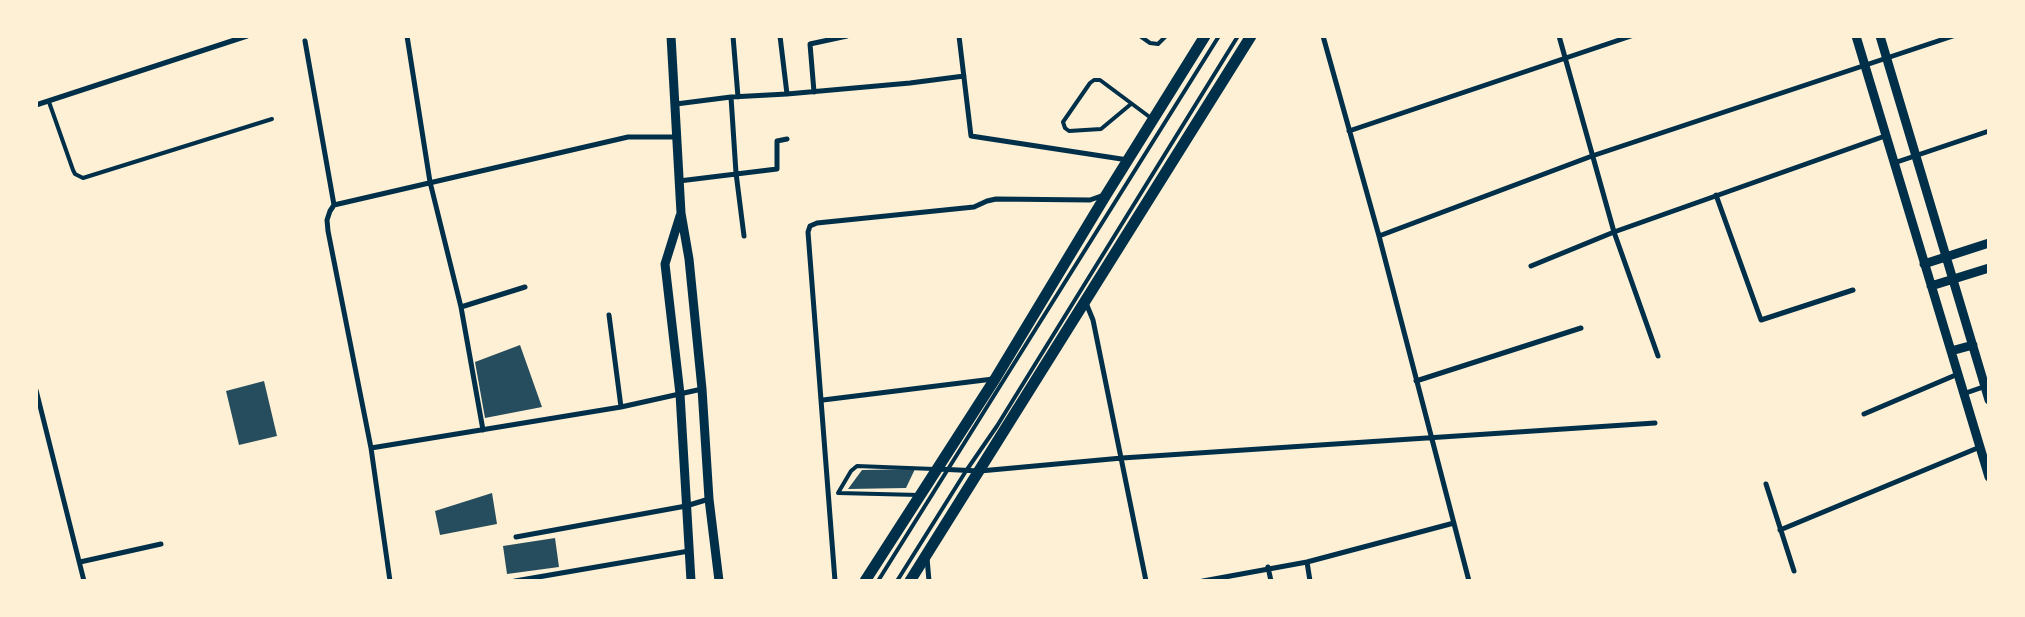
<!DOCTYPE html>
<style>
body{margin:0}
#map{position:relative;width:2025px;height:617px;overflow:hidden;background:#fdf0d5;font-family:"Archivo Narrow",sans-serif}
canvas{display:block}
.frame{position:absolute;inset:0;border:38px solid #fdf0d5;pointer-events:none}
</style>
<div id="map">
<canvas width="2025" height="617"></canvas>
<div class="frame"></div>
</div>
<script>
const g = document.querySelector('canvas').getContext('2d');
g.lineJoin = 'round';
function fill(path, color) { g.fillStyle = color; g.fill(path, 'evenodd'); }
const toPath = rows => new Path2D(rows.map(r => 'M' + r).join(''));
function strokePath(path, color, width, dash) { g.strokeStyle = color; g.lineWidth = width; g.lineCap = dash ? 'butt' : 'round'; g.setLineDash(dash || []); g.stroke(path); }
fill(toPath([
 [520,345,542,407,485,418,475,362],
 [264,381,277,436,239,445,226,391],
 [915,469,906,488,848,489,862,470],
 [492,493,497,524,440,535,435,511],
 [555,538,559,567,507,574,503,546]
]), '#264d5e');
strokePath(toPath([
 [1140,36,1150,43,1158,44,1166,36],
 [49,102,73,170,75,174,83,178,272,119],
 [1131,104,1101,129,1069,131,1065,128,1063,122,1090,83,1094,80,1100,80,1151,118],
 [919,495,838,493,851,471,857,466,934,469],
 [878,581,1219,36],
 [897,581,966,471,997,426,1238,36]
]), '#003049', 4);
strokePath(toPath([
 [407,36,430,182,461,307,483,430],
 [733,36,738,97],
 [780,36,787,94],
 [959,36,971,136,1128,160],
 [1323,36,1379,236,1469,581],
 [1559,36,1614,232,1658,356],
 [305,41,334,205],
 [814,92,810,44,847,36],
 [731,97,736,173,744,236],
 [676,104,731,97,787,94,910,83,964,76],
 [36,105,247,36],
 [1349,131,1631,36],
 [1894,163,1989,131],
 [679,181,777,169,777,141,787,139],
 [1716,195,1761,320,1853,290],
 [1379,236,1592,156,1953,36],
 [1531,266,1614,232,1885,136],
 [1086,303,1093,320,1146,581],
 [461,307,525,287],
 [609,315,621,407],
 [1416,381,1581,328],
 [36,390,84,581],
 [1963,394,1986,386],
 [823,400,993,379],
 [1864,414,1958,374],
 [371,448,621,407,702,389],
 [937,469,980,471,1122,458,1655,423],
 [1766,484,1794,571],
 [1780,530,1980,447],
 [516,537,686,506,709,499],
 [927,558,929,581],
 [80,562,161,544],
 [1307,562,1310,581],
 [1268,567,1271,581],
 [390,581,371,448,328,231,327,220,330,211,334,205,628,137,676,137],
 [515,581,689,551],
 [835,581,808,232,810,226,817,223,974,207,987,201,996,199,1090,200,1104,195],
 [1203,581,1307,562,1454,523]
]), '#003049', 5);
strokePath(toPath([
 [671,36,681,213,689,259,702,389,709,499,719,581],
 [1856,36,1989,477],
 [1880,36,1989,400],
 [680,216,665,264,680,394,691,581],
 [1924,264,1989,243],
 [1931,286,1989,268],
 [1951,351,1973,345]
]), '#003049', 9);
strokePath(toPath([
 [865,581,995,379,1106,195,1205,36],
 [910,581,1251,36]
]), '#003049', 11);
</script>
